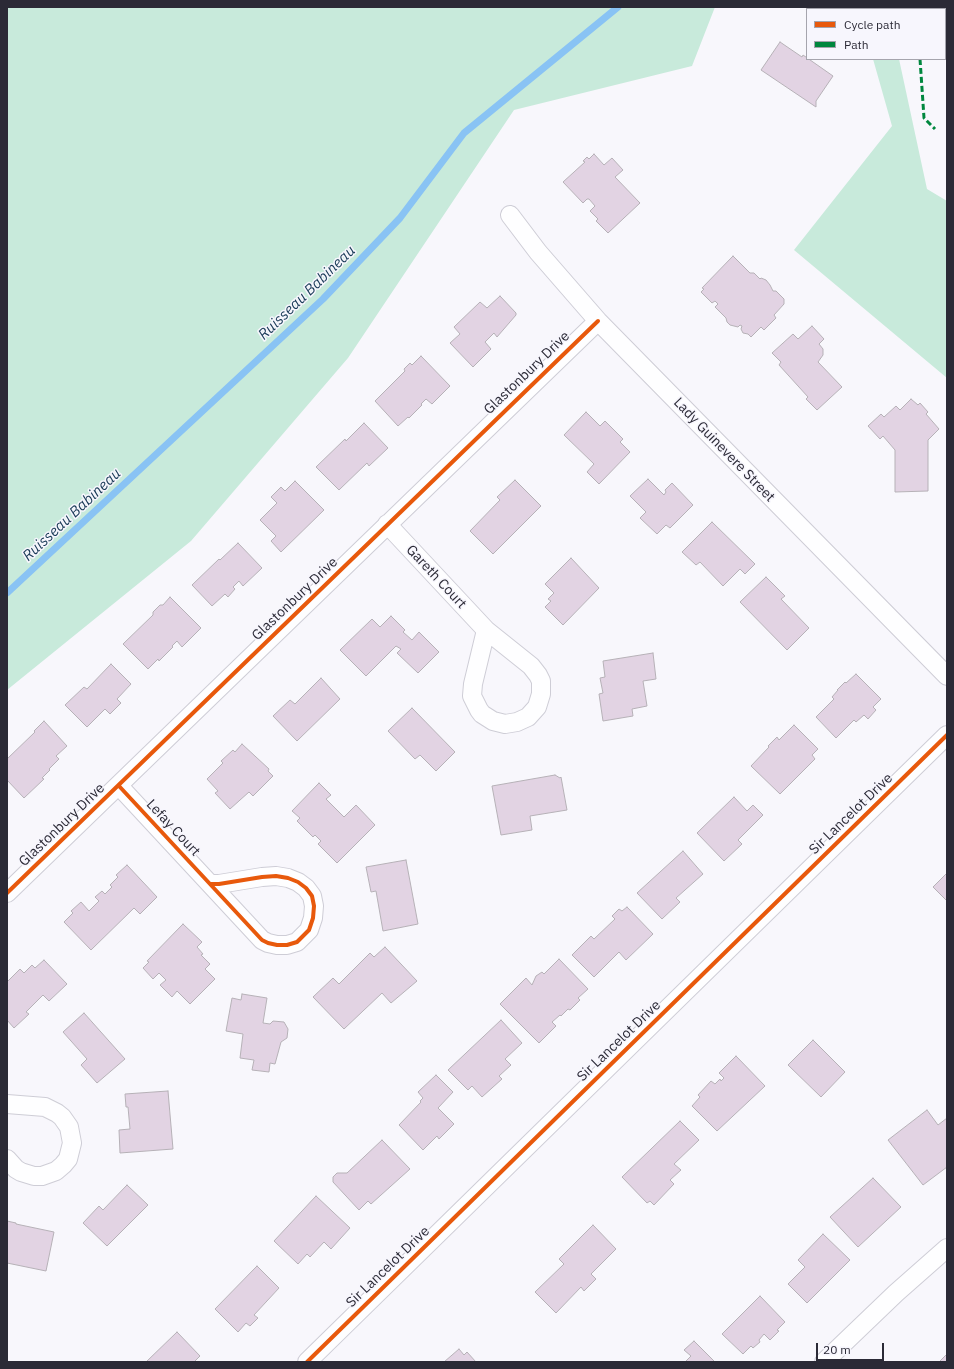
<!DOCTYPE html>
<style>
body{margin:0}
#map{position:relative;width:954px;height:1369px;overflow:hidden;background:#f8f7fc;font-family:"IBM Plex Sans",sans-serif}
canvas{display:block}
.frame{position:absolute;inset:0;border:8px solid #2b2a36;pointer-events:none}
.legend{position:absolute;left:806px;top:8px;width:140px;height:52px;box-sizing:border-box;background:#f7f6fd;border:1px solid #a5a4ad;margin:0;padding:5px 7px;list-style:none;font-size:12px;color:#2b2a36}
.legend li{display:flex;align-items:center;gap:8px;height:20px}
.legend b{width:20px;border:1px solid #a5a4ad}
.scale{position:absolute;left:816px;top:1343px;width:68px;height:18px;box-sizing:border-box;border:2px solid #2b2a36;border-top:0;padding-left:5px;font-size:12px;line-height:14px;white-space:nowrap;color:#2b2a36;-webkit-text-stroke:3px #f7f6fd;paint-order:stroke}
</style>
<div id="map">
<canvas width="954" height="1369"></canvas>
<div class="frame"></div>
<ul class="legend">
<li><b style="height:5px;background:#e8590c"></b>Cycle path</li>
<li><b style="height:5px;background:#00873e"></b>Path</li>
</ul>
<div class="scale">20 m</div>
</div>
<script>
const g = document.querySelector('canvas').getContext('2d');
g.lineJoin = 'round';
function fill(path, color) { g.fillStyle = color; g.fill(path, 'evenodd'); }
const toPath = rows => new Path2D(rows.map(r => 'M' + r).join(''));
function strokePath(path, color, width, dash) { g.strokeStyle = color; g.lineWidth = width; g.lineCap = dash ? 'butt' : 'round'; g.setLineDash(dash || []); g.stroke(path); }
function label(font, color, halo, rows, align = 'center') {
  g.font = font + ' "IBM Plex Sans",sans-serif'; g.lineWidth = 3; g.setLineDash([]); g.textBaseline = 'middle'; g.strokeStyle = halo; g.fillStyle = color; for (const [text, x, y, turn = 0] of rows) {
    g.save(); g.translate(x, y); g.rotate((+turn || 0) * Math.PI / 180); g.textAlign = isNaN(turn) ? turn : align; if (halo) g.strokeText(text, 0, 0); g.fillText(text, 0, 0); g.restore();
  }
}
fill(toPath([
 [7,7,715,7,692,66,514,110,348,358,191,541,7,690],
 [873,59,899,59,927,189,947,201,947,378,794,250,892,126]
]), '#c8eadb');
strokePath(toPath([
 [7,593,323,299,400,218,464,133,618,7]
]), '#89c3f4', 7);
const building = toPath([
 [780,42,802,57,803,55,833,76,816,101,816,107,761,70,780,42],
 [594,154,604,165,612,158,623,170,615,177,640,203,608,233,596,221,598,219,590,211,595,206,589,199,587,199,583,203,563,182,585,162,583,161,587,157,589,159,594,154],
 [733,256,750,273,754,273,760,279,761,278,766,280,770,285,773,291,776,291,784,299,784,304,774,315,776,318,764,330,761,327,751,337,748,334,743,333,741,329,742,326,740,325,738,327,730,325,727,322,726,318,715,307,718,304,715,301,712,303,701,292,704,289,702,288,733,256],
 [500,296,516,313,516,315,497,337,494,333,485,342,491,349,473,367,450,343,460,334,454,327,480,302,487,308,500,296],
 [812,326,824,339,819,344,823,349,823,355,818,362,842,387,817,410,806,399,808,397,779,365,781,362,772,353,793,334,798,339,812,326],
 [421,356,450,386,432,404,426,399,421,404,422,405,409,418,408,417,398,426,375,401,405,371,404,369,410,363,412,365,421,356],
 [911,399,918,405,920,403,928,412,926,414,939,429,928,440,928,491,895,492,895,450,883,436,880,439,868,426,881,414,884,417,896,406,900,410,911,399],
 [586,412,600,426,605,421,623,439,620,442,630,452,599,484,587,472,594,464,564,435,586,412],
 [364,423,388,448,369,466,367,463,339,490,316,467,345,439,346,441,364,423],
 [648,479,664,495,666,492,665,490,672,483,693,505,670,528,666,525,657,534,640,518,646,512,630,496,648,479],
 [515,480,541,506,493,554,470,531,500,500,497,497,515,480],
 [295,481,324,510,281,552,271,541,276,536,260,520,277,503,271,497,281,487,285,491,295,481],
 [712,522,755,564,745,574,740,569,723,586,700,562,696,565,682,552,712,522],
 [238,543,262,568,243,586,239,581,233,587,235,589,228,597,225,594,212,606,192,585,219,559,220,560,238,543],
 [571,558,599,588,563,625,545,607,551,601,548,599,554,593,545,584,571,558],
 [766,577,785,596,781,599,809,628,787,650,740,602,766,577],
 [170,597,201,628,182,647,177,641,172,646,173,647,159,661,158,659,148,669,123,644,153,615,153,612,160,605,163,605,170,597],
 [391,616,405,630,403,632,412,640,419,632,439,652,418,673,397,653,401,649,396,646,366,676,340,650,372,619,380,627,391,616],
 [653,653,656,679,643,681,647,706,632,709,633,716,603,721,599,694,603,693,600,678,605,677,603,661,653,653],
 [111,664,131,684,117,699,121,703,110,714,105,709,87,727,65,705,84,687,87,689,111,664],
 [856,674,881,699,873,707,876,710,868,719,864,715,856,722,854,720,836,738,816,717,834,699,832,697,838,690,837,690,845,682,846,683,856,674],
 [321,678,340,699,297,741,273,716,290,700,295,704,321,678],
 [412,708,455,752,436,771,420,755,415,759,388,731,412,708],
 [44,721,67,746,56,756,59,759,49,769,50,770,42,778,44,779,24,798,7,780,7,759,35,732,34,731,44,721],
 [794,725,818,749,812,755,815,759,780,794,751,766,769,747,768,746,777,737,779,740,794,725],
 [242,744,269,769,268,771,273,776,253,796,249,792,230,809,215,793,218,791,207,779,223,763,221,761,233,750,235,752,242,744],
 [555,775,560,778,561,777,567,810,530,816,532,830,501,835,492,786,555,775],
 [319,783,331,795,326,799,344,817,356,805,375,825,337,863,318,844,321,841,315,835,313,837,297,821,300,818,292,811,319,783],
 [734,797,747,811,753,805,763,815,738,840,742,844,724,861,697,833,734,797],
 [683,851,703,874,676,898,680,902,662,919,637,893,683,851],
 [406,860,418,924,383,931,376,891,371,892,366,867,406,860],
 [127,865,157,897,140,914,134,908,91,950,64,922,73,913,71,911,81,902,89,911,99,901,95,897,102,891,105,894,112,887,110,885,118,877,116,875,127,865],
 [947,873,947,901,933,887,947,873],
 [627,907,653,934,626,960,619,952,594,977,572,955,591,936,594,939,615,919,612,916,619,909,622,911,627,907],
 [183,924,202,942,197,947,203,954,201,955,210,964,205,969,215,979,190,1004,177,991,172,997,160,985,166,980,159,973,153,979,143,968,149,962,147,961,183,924],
 [385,947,417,981,391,1003,382,993,344,1029,313,997,333,978,339,984,370,953,374,957,385,947],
 [559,959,588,989,578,998,580,1000,570,1010,568,1009,561,1016,560,1015,552,1022,556,1026,539,1043,500,1004,526,978,532,985,536,976,542,972,544,974,559,959],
 [44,960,67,984,49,1001,43,995,26,1012,29,1014,14,1028,7,1020,7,982,20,969,24,973,32,965,35,968,44,960],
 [242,994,267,998,263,1023,270,1024,273,1021,284,1022,288,1029,287,1038,281,1042,275,1064,270,1063,269,1072,252,1070,254,1060,240,1058,243,1034,226,1031,232,998,241,1000,242,994],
 [84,1013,125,1059,97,1083,81,1065,87,1059,63,1032,84,1013],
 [501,1020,522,1043,505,1059,511,1065,499,1076,502,1079,482,1097,472,1086,468,1090,448,1070,501,1020],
 [813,1040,845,1072,821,1097,788,1065,813,1040],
 [736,1056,765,1086,717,1131,692,1106,700,1097,698,1095,711,1081,715,1084,720,1079,721,1081,724,1078,719,1073,736,1056],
 [436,1075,453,1092,438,1108,454,1124,439,1139,437,1136,423,1150,399,1125,421,1102,420,1101,423,1098,418,1092,436,1075],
 [168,1091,173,1149,120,1153,119,1130,130,1129,128,1107,126,1107,125,1094,168,1091],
 [927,1110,938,1125,947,1118,947,1167,923,1185,888,1140,927,1110],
 [680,1121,699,1140,674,1164,681,1170,670,1180,674,1184,654,1205,650,1201,647,1203,622,1177,680,1121],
 [382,1140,410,1169,371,1204,368,1201,359,1210,333,1182,333,1177,337,1173,347,1173,382,1140],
 [873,1178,901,1207,858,1247,830,1217,873,1178],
 [127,1185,148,1205,107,1246,83,1223,99,1206,103,1210,127,1185],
 [316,1196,350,1228,331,1249,324,1242,310,1257,307,1254,298,1264,274,1241,316,1196],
 [7,1221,16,1223,16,1224,54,1232,46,1271,7,1263,7,1221],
 [593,1225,616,1249,591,1274,596,1279,584,1291,581,1287,556,1313,535,1292,564,1264,559,1259,593,1225],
 [823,1234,850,1260,807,1303,788,1284,805,1267,798,1260,823,1234],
 [257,1266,279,1288,254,1315,258,1318,250,1326,246,1323,238,1332,215,1309,257,1266],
 [760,1296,785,1322,777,1330,779,1331,770,1340,764,1334,759,1340,760,1342,753,1348,751,1346,743,1354,722,1334,760,1296],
 [177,1332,200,1356,194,1362,146,1362,177,1332],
 [694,1341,715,1362,685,1362,691,1356,684,1350,694,1341],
 [459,1349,464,1355,467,1352,476,1362,444,1362,459,1349],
 [947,1354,947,1362,939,1362,947,1354]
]);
fill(building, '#e2d3e3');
strokePath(building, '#b6b1b7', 1);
const street = toPath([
 [510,215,538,252,598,321,947,676],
 [387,524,486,630,473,684,472,696,479,710,482,714,493,721,505,724,517,722,528,717,537,707,541,694,541,681,538,675,531,666,486,630],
 [119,786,262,940,268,943,277,945,287,945,297,942,309,930,313,918,314,906,312,896,306,888,298,882,288,878,276,876,262,877,219,884,211,884],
 [7,893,598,321],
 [7,1104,45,1107,57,1113,62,1117,69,1127,72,1143,68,1159,63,1165,56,1171,42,1176,34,1176,21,1172,16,1169,7,1159],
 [307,1362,947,735],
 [824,1362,896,1293,947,1248]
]);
strokePath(street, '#cecdd6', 20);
strokePath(street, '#fefeff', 18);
strokePath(toPath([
 [918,7,918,9],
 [920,59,924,118,935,129]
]), '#00873e', 3, [6, 3]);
strokePath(toPath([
 [119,786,262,940,268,943,277,945,287,945,297,942,309,930,313,918,314,906,312,896,306,888,298,882,288,878,276,876,262,877,219,884,211,884],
 [7,893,598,321],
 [307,1362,947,735]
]), '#e8590c', 4);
label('14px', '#2b2a36', '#f7f6fd', [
 ["Glastonbury Drive",527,373,-44],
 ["Lady Guinevere Street",724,450,46],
 ["Gareth Court",436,577,47],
 ["Glastonbury Drive",295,599,-44],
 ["Sir Lancelot Drive",851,814,-44],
 ["Glastonbury Drive",62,825,-44],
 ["Lefay Court",173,828,47],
 ["Sir Lancelot Drive",619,1041,-44],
 ["Sir Lancelot Drive",388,1267,-44]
]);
label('italic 15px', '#183a56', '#f7f6fd', [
 ["Ruisseau Babineau",307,293,-44],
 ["Ruisseau Babineau",72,515,-43]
]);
</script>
